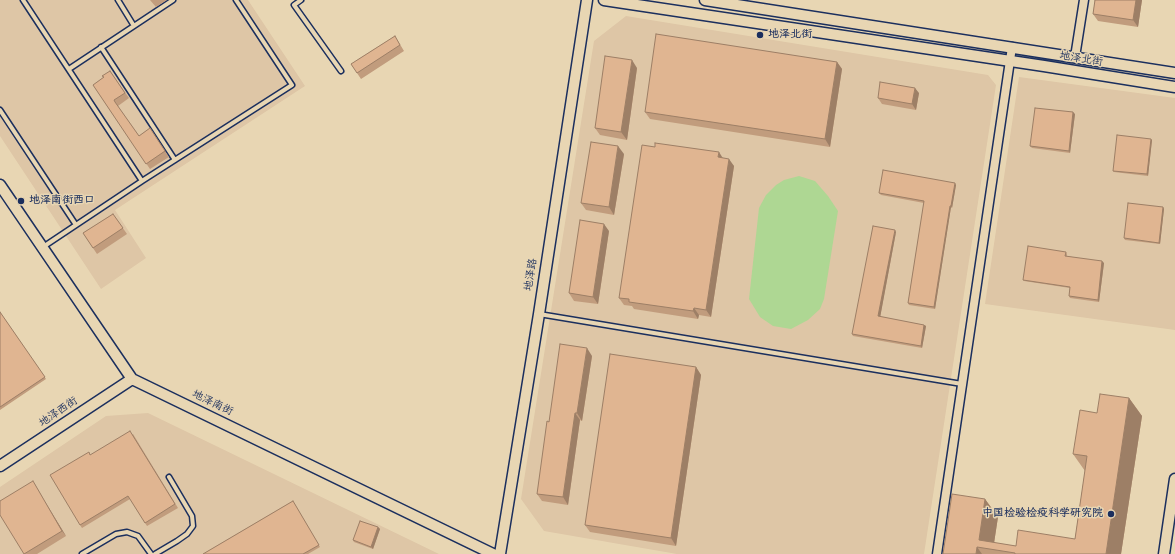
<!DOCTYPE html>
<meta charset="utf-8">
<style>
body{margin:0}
canvas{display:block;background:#e8d6b3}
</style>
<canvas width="1175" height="554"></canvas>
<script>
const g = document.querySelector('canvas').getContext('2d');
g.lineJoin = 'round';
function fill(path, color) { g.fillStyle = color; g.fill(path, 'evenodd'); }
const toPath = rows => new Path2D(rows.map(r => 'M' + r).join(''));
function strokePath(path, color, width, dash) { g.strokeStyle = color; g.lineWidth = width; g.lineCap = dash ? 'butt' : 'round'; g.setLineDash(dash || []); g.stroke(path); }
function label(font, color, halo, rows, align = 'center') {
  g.font = font + ' "Gochi Hand","LXGW WenKai TC",sans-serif'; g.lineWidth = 3; g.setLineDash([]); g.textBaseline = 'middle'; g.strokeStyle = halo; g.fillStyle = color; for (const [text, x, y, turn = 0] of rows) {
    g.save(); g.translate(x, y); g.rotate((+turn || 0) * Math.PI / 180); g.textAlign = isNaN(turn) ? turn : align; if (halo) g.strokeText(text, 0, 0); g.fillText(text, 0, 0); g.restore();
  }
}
fill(toPath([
 [0,0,248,0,305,86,115,210,146,258,101,289,0,136],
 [626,16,988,75,996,85,924,554,677,554,544,531,521,499,594,41],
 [1019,77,1175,98,1175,330,985,304],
 [148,413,439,554,0,554,0,487,106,416]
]), '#dec6a6');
fill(toPath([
 [799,176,815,181,828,196,838,211,824,299,820,309,808,320,791,329,773,326,760,317,749,299,759,208,766,195,776,185,784,180]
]), '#aed793');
const service = toPath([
 [23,0,142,181,43,247],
 [118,0,134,26],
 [301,0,294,5,341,71],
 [101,47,175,160],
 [69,69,173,0],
 [0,110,76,225],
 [142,181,292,85,236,0],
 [539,314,962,384],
 [82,554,116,534,127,532,138,536,151,554],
 [155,554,177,541,187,534,193,526,192,516,169,477]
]);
const minor = toPath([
 [1075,57,1084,0],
 [937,554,1012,47]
]);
const tertiary = toPath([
 [604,0,1044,66,1175,87],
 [705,0,1175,73],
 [0,185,132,379,493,554],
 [0,466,132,379],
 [500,554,539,314,587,0],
 [1164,554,1175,479]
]);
strokePath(service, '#1b2f5e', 7);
strokePath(minor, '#1b2f5e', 11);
strokePath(tertiary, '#1b2f5e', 13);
strokePath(service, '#e8d6b3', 4);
strokePath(minor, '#e8d6b3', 8);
strokePath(tertiary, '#e8d6b3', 10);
fill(toPath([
 [150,0,167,0,156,7],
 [1095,0,1142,0,1138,27,1098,21,1093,14],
 [395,36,404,51,361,79,351,64],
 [837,62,842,69,830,147,650,119,645,112],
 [637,68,627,140,600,135,595,128],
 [110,71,129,98,118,106,119,108,139,136,150,128,169,157,150,169,93,85,104,77],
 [919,93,916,110,882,104,878,98],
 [1075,114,1070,153,1032,148,1030,146],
 [1152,140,1148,176,1114,172,1113,171],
 [624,154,614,215,586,210,581,203],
 [723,158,734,166,711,317,699,315,698,319,634,309,632,306,624,305,619,298],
 [956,185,952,208,951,207,935,309,909,305,908,303,924,203,881,195,879,193],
 [1163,207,1164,209,1160,244,1125,240,1124,238],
 [113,214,127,234,97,254,83,233],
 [609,231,598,304,574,301,569,293],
 [896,232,880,317,924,325,926,326,922,348,853,336,852,334],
 [1066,252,1067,254,1067,256,1104,263,1099,302,1070,298,1069,296,1070,288,1024,281,1023,280],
 [0,312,46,379,0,410],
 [592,356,582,421,580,420,568,505,542,501,537,494,549,422],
 [696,367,701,375,676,546,590,532,585,525],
 [1129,398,1142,416,1121,554,943,554,985,499,998,517,994,543,1016,546,1075,539,1085,471,1073,454,1097,413],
 [133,434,178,508,147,526,130,499,82,528,80,525,91,455],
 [36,487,66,536,37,554,24,554],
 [293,501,320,547,308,554,203,554],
 [378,527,380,529,373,549,354,542,353,540]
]), '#c19c7d');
fill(toPath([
 [1136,0,1142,0,1138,27,1133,20],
 [632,60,637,68,627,140,621,132],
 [837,62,842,69,830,147,825,139],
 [915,88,919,93,916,110,912,104],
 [1073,112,1075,114,1070,153,1069,151],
 [1151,139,1152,140,1148,176,1147,174],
 [618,146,624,154,614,215,609,207],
 [719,152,724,160,718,157],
 [729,159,734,166,711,317,706,310],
 [955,183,956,185,952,208,951,206],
 [950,206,951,207,935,309,934,307],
 [1163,207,1164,209,1160,244,1159,243],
 [604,224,609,231,598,304,593,297],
 [895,230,896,232,880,318,878,316],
 [1102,261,1104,263,1099,302,1098,300],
 [694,308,699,315,698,319,693,311],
 [924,325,926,326,922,348,921,346],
 [587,348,592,356,582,421,577,413],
 [696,367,701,375,676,546,671,538],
 [1129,398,1142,416,1121,554,1106,554],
 [575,413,580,420,568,505,563,497],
 [33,481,36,487,66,536,62,531],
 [985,499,998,517,993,550,979,540],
 [378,527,380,529,373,549,371,547],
 [977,547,982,554,976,554]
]), '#9d7f66');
const building = toPath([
 [1095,0,1136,0,1133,20,1093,14,1095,0],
 [656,34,837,62,825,139,645,112,656,34],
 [395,36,400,45,357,73,351,64,395,36],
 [605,56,632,60,621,132,595,128,605,56],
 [110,71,125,93,114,100,115,102,139,136,150,128,165,151,146,164,93,85,104,77,102,76,110,71],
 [880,82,915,88,912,104,878,98,880,82],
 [1035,108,1073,112,1069,151,1030,146,1035,108],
 [1117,135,1151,139,1147,174,1113,171,1117,135],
 [591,142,618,146,609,207,581,203,591,142],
 [655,143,719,152,718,157,729,159,706,310,694,308,693,311,629,302,629,299,619,298,642,145,655,147,655,143],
 [883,170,955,183,951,206,950,206,934,307,908,303,924,201,879,193,883,170],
 [1128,203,1163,207,1159,243,1124,238,1128,203],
 [113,214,123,228,93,248,83,233,113,214],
 [580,220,604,224,593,297,569,293,580,220],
 [873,226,895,230,878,316,924,325,921,346,852,334,873,226],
 [1028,246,1066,252,1065,256,1102,261,1098,300,1069,296,1070,287,1023,280,1028,246],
 [0,312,45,377,0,407,0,312],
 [560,344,587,348,577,413,575,413,563,497,537,494,547,421,549,422,560,344],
 [610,354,696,367,671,538,585,525,610,354],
 [1100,394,1129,398,1106,554,1015,554,1015,553,977,547,976,554,943,554,952,494,985,499,979,540,1016,546,1018,530,1075,539,1087,456,1073,454,1080,410,1097,413,1100,394],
 [130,431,175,504,145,523,128,496,80,525,50,475,89,452,90,455,130,431],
 [33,481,62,531,24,554,0,515,0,501,33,481],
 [293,501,319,545,303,554,203,554,293,501],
 [360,521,378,527,371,547,353,540,360,521]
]);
fill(building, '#e0b591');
strokePath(building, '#9d7f66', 1);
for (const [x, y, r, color] of [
 [760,35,4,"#1b2f5e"],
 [21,201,4,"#1b2f5e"],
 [1111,514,4,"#1b2f5e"]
]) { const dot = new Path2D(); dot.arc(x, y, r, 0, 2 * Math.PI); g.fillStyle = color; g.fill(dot); strokePath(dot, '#e8d6b3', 1.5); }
label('bold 11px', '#1b2f5e', '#e8d6b3', [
 ["地泽北街",768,35],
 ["地泽南街西口",29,201],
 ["中国检验检疫科学研究院",1103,514,"right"]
], 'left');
label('11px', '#1b2f5e', '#e8d6b3', [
 ["地泽北街",1081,60,9],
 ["地泽路",532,275,-81],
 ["地泽南街",212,404,26],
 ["地泽西街",59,413,-34]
]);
</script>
